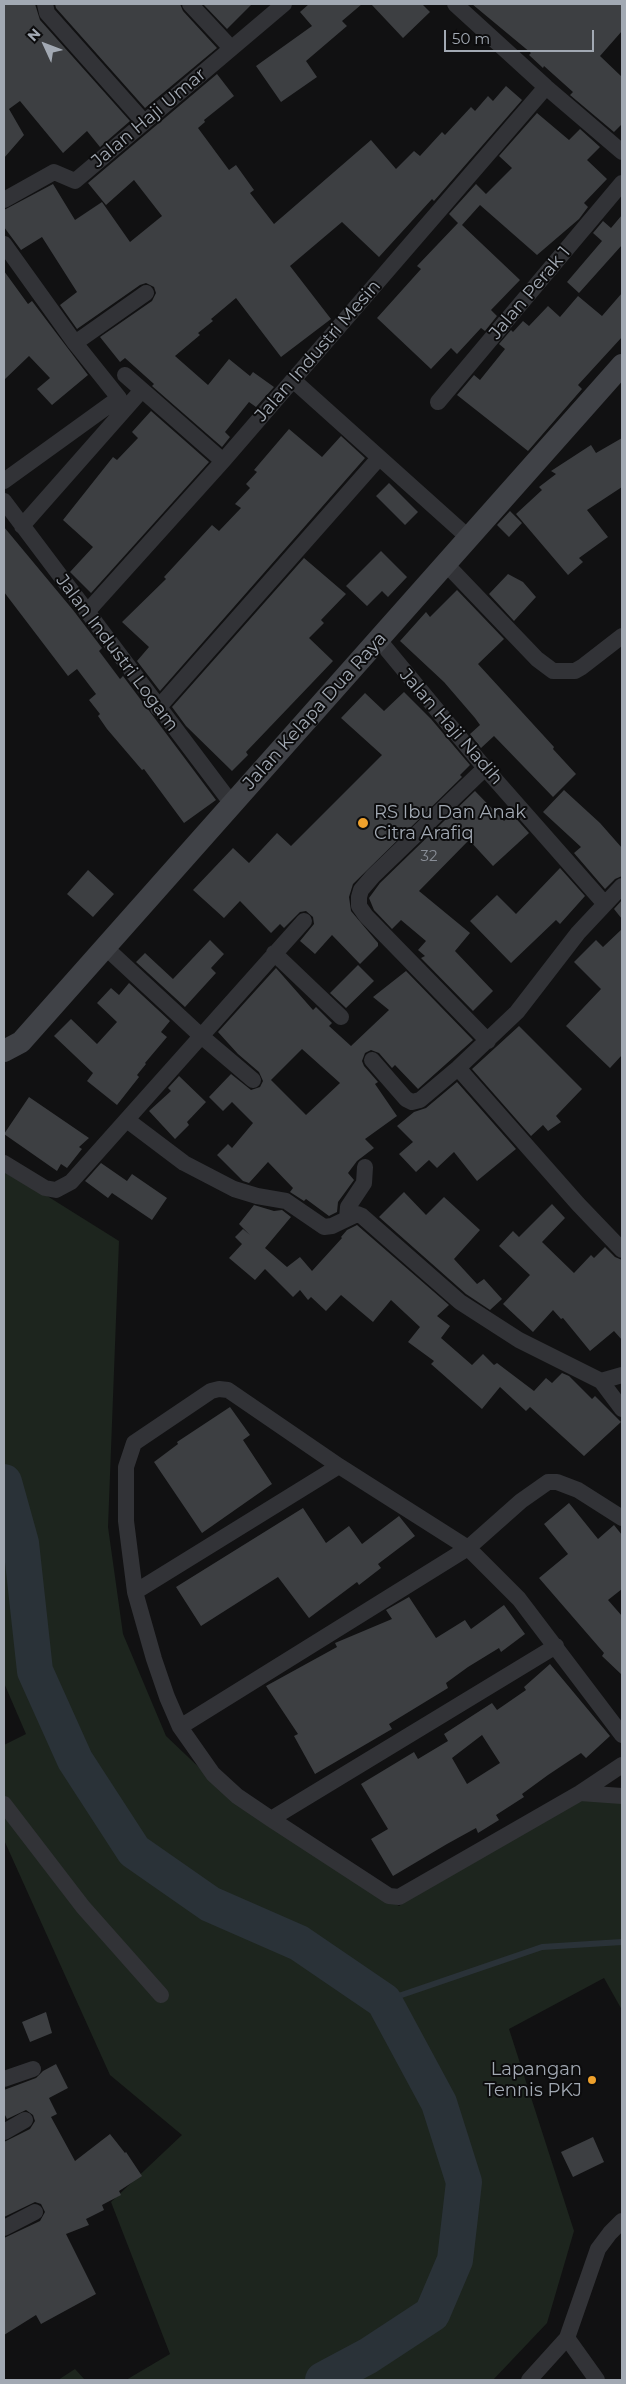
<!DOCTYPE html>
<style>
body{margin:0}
#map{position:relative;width:626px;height:2384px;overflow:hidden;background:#111112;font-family:Montserrat,sans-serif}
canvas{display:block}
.frame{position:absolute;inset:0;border:5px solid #a2a9b3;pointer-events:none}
.north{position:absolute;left:20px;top:20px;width:50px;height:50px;-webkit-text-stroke:4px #0c0c0d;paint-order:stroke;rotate:313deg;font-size:14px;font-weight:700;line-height:20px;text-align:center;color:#a2a9b3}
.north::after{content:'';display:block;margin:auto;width:18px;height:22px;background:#a2a9b3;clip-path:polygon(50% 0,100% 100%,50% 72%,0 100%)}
.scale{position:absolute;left:444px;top:30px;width:150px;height:22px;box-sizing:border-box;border:2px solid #a2a9b3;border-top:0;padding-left:6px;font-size:15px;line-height:18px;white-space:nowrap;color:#a2a9b3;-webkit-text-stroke:4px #0c0c0d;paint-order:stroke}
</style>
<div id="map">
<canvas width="626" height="2384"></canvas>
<div class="frame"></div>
<div class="north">N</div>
<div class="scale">50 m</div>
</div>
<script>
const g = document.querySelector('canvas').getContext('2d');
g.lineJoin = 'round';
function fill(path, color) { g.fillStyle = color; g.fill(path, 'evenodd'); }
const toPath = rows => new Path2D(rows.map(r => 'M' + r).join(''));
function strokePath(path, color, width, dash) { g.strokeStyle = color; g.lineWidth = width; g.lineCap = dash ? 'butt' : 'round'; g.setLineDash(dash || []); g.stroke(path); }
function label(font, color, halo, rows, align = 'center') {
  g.font = font + ' Montserrat,sans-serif'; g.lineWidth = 4; g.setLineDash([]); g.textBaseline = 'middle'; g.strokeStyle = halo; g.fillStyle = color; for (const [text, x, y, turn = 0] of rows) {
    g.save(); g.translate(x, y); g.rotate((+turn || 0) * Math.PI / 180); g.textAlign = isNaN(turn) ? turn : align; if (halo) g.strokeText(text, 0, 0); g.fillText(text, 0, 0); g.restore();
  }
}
fill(toPath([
 [4,1169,119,1241,108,1527,123,1634,166,1736,227,1794,399,1906,557,1800,622,1798,622,2010,604,1978,509,2029,574,2231,547,2323,493,2380,126,2380,170,2354,111,2202,182,2135,110,2075,4,1840,4,1745,26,1734,4,1683,4,1498,6,1497,4,1491],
 [75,2369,85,2380,58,2380]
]), '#1d251e');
strokePath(toPath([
 [384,2001,542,1947,622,1942]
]), '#2a3238', 6);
strokePath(toPath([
 [4,1482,21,1543,35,1671,75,1760,134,1851,210,1904,299,1943,384,2001,439,2103,464,2182,455,2260,432,2314,368,2356,323,2380]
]), '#2a3238', 36);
fill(toPath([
 [4,4,35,4,40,20,130,121,100,147,87,131,63,153,20,101,9,109,24,135,4,158],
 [55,4,180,4,183,11,217,48,145,108,56,8],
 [203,4,252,4,227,29],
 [309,4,362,4,342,21,347,26,306,61,317,77,281,102,256,66,312,26,300,12],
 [371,4,422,4,430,12,403,38],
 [472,4,622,4,622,31,600,56,622,77,622,124,614,132,570,95,573,92,544,66,543,68,529,55,531,53],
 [217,74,234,96,204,120,205,122,198,128,229,170,236,165,254,190,250,193,274,224,371,140,396,169,414,151,420,156,442,132,445,135,471,107,475,111,488,96,493,101,506,86,522,100,434,201,432,199,379,257,342,222,290,266,331,319,281,357,236,298,211,319,213,321,198,333,200,335,175,356,208,385,229,359,250,376,253,372,274,387,256,407,249,402,225,432,230,437,222,447,152,386,154,384,125,358,120,362,100,337,152,301,156,293,154,287,146,283,140,285,77,329,60,305,77,292,42,237,21,250,4,227,4,210,53,184,75,220,102,202,130,242,162,216,134,180,106,205,88,183],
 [537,113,569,140,580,129,600,147,587,160,607,179,584,203,588,207,579,219,537,255,480,205,462,225,520,280,491,310,497,316,485,331,481,328,457,354,451,348,431,369,377,318,421,269,417,266,458,223,449,214,476,184,486,194,512,168,499,156],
 [622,215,622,245,579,293,567,282,602,241,593,233,603,221,611,228],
 [4,271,28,304,32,301,88,375,52,405,37,389,50,378,29,356,4,380],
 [622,293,622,337,578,385,582,389,528,451,457,395,474,375,480,380,505,349,499,344,511,330,513,332,523,321,529,326,548,306,560,317,578,296,602,316],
 [151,411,209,462,91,593,70,572,93,547,63,520,113,457,117,460,138,438,132,432],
 [289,429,322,457,341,436,365,458,160,691,137,661,149,647,122,622,166,579,164,577,212,525,219,531,241,508,235,504,250,488,246,484,257,472,254,470],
 [622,438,622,487,587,510,608,537,579,558,583,562,568,575,516,514,542,490,539,487,556,474,551,471,591,445,596,453],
 [389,483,418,512,405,525,376,496],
 [510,511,522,523,509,537,497,525],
 [4,527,73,610,102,648,99,651,120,679,123,676,216,800,184,823,144,769,142,770,107,729,98,716,100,714,89,700,96,694,77,669,68,676,4,592],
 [381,551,407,577,388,597,382,591,367,606,346,586],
 [304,558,346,594,321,620,324,623,309,638,333,661,246,752,248,755,232,771,186,726,172,707],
 [508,574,523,582,536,597,514,621,489,594],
 [457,590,504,639,478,664,554,747,553,749,576,774,553,797,494,736,481,748,470,734,480,725,475,718,444,682,400,641,426,612,430,617],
 [404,692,431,719,470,765,460,775,462,777,353,884,349,897,351,911,378,943,378,946,360,964,332,935,315,954,300,941,314,924,313,917,306,911,300,912,284,928,280,924,271,933,240,901,224,918,193,890,233,848,249,863,277,833,291,846,382,755,341,718,365,693,384,711],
 [564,790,600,823,622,848,622,876,615,879,605,889,574,853,581,847,543,812],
 [475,791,504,821,512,814,529,833,493,866,469,840,419,891,470,933,455,951,493,991,473,1011,421,958,425,956,418,950,426,941,401,920,392,929,374,910,369,898,380,883],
 [560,868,585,896,560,924,556,920,511,963,470,921,497,895,516,914],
 [88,870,114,894,93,917,67,894],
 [622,900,622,919,614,909],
 [622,929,622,1055,610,1068,566,1026,601,989,574,962,596,940,603,947],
 [210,940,224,954,211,968,216,973,185,1007,136,962,145,953,173,979],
 [358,965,374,981,346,1008,330,993],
 [276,968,313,1010,316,1007,332,1023,329,1026,351,1046,389,1010,373,997,406,971,473,1040,418,1089,395,1065,392,1068,379,1053,371,1050,365,1053,362,1061,364,1066,378,1082,375,1084,397,1116,365,1139,374,1148,357,1161,348,1173,354,1180,338,1202,337,1212,329,1216,306,1199,304,1201,290,1192,293,1188,268,1162,249,1183,243,1181,217,1155,228,1144,232,1148,253,1123,232,1102,223,1111,209,1097,231,1074,251,1090,260,1087,263,1081,259,1072,238,1054,218,1032],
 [302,1049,340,1083,306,1115,271,1080],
 [129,983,170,1021,161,1032,167,1037,145,1063,146,1064,137,1075,139,1077,117,1105,87,1081,93,1073,54,1036,71,1019,97,1044,117,1022,97,1003,111,988,119,995],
 [519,1026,582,1089,556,1116,561,1122,548,1131,543,1125,531,1136,472,1069],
 [179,1076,206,1102,187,1122,189,1125,175,1139,149,1111,171,1091,168,1088],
 [457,1082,516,1149,477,1181,454,1152,437,1168,429,1160,416,1172,399,1154,413,1142,397,1126,414,1112,426,1108],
 [29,1097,89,1138,79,1147,82,1149,67,1168,61,1164,57,1171,4,1134],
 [101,1163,127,1181,132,1174,167,1198,152,1220,112,1193,108,1198,85,1181],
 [404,1192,426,1215,444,1197,480,1230,454,1259,477,1284,484,1279,502,1299,490,1310,466,1294,379,1217],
 [552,1204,565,1218,542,1242,574,1273,591,1255,594,1258,605,1247,615,1257,622,1260,622,1340,614,1331,590,1351,563,1318,561,1319,553,1310,533,1332,503,1304,530,1275,499,1246,513,1231,519,1237],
 [254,1205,274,1211,282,1210,291,1217,265,1248,287,1267,300,1257,312,1271,342,1238,341,1237,347,1230,357,1225,449,1305,437,1316,450,1326,441,1338,472,1365,483,1354,494,1365,497,1363,534,1391,546,1378,552,1383,562,1373,569,1376,592,1399,595,1396,621,1422,584,1456,530,1407,526,1411,500,1387,482,1409,431,1364,434,1361,408,1342,420,1327,391,1300,373,1322,341,1295,326,1311,311,1297,308,1300,300,1290,293,1297,265,1269,255,1280,229,1258,242,1244,235,1237,243,1229,250,1235,239,1224],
 [230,1407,250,1435,243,1440,272,1484,202,1533,154,1462,178,1444,177,1442],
 [569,1503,598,1539,614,1525,622,1535,622,1589,608,1600,622,1616,622,1675,602,1656,604,1653,539,1578,568,1554,544,1524],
 [303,1508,326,1543,349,1526,362,1544,399,1516,415,1536,378,1564,381,1568,359,1585,357,1582,309,1618,278,1577,201,1626,176,1587],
 [409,1597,436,1638,465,1620,471,1629,504,1605,525,1634,501,1652,499,1648,468,1667,446,1683,448,1688,389,1724,392,1729,315,1774,294,1736,298,1734,266,1686,337,1647,335,1643,392,1619,386,1610],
 [550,1664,610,1736,586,1758,581,1753,548,1775,522,1794,524,1797,496,1815,499,1820,478,1833,476,1828,447,1844,393,1876,371,1839,388,1829,361,1784,414,1752,418,1759,448,1741,444,1734,492,1703,497,1710,526,1690,524,1687],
 [482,1735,500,1763,467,1784,452,1758],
 [46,2012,52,2033,30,2042,22,2022],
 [56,2064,68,2088,49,2098,57,2114,51,2117,75,2161,110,2134,125,2153,126,2152,142,2176,119,2191,121,2195,102,2205,104,2210,86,2219,89,2225,66,2234,96,2294,41,2324,36,2315,4,2335,4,2238,40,2221,45,2212,41,2204,35,2202,4,2217,4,2142,30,2129,35,2121,33,2115,26,2110,7,2119,4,2113,4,2090,36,2078,43,2071],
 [593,2137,604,2162,573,2177,561,2152]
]), '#3d3f42');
strokePath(toPath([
 [45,4,47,13,144,122],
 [190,4,231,48],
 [455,4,546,87,622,152],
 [4,200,54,172,75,181,284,4],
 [4,244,75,343,119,398,4,481],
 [75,343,146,293],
 [125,375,223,461],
 [293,380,469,538],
 [438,402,622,183],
 [4,501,232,804],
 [22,526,142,390],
 [446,564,537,659,553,671,575,671,582,667,622,636],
 [87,612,223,461,546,87],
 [379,640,485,768,604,903],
 [158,708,379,458],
 [485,768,373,876,361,890,359,897,359,906,366,916,488,1041],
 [105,947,200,1035,253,1080],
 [274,953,341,1017],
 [372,1060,406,1099,412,1102,420,1100,458,1068,517,1012,578,933,622,886],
 [458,1068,578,1204,622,1250],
 [127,1120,184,1163,234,1189,257,1196,286,1201,324,1227,332,1226,357,1214,362,1216,460,1302,519,1340,601,1381,622,1409],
 [4,1163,45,1188,56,1190,71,1182,304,921],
 [347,1218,348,1207,364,1183,365,1167],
 [601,1381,622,1375],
 [135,1592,339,1466],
 [180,1727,468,1548,521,1501,548,1482,557,1482,578,1490,622,1518],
 [622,1735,519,1599,468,1548,339,1466,228,1390,219,1389,211,1391,134,1443,126,1467,126,1521,135,1592,154,1659,167,1697,180,1727,213,1774,237,1796,271,1819,389,1896,399,1897,580,1793,622,1765],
 [580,1793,622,1796],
 [4,1804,83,1907,161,1995],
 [271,1819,556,1646],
 [4,2079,33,2069],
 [4,2132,25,2120],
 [4,2228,35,2212],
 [567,2338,597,2380],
 [529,2380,567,2338,598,2249,610,2233,622,2221]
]), '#323337', 16);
strokePath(toPath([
 [4,1051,21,1042,29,1033,622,365]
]), '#404247', 22);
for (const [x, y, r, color] of [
 [363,823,6,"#efa12c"],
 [592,2080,5,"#efa12c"]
]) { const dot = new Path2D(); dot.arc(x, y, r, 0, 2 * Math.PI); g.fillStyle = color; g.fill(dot); strokePath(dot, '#0c0c0d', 2); }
label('15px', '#898e97', null, [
 ["32",429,857]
]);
label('18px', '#a2a9b3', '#0c0c0d', [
 ["Jalan Haji Umar",149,118,-40],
 ["Jalan Perak 1",530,293,-50],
 ["Jalan Industri Mesin",318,351,-49],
 ["Jalan Industri Logam",117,653,53],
 ["Jalan Kelapa Dua Raya",315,711,-48],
 ["Jalan Haji Nadih",451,727,49]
]);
label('18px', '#a2a9b3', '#0c0c0d', [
 ["RS Ibu Dan Anak",374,813],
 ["Citra Arafiq",374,834],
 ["Lapangan",582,2070,"right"],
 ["Tennis PKJ",582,2091,"right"]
], 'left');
</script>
